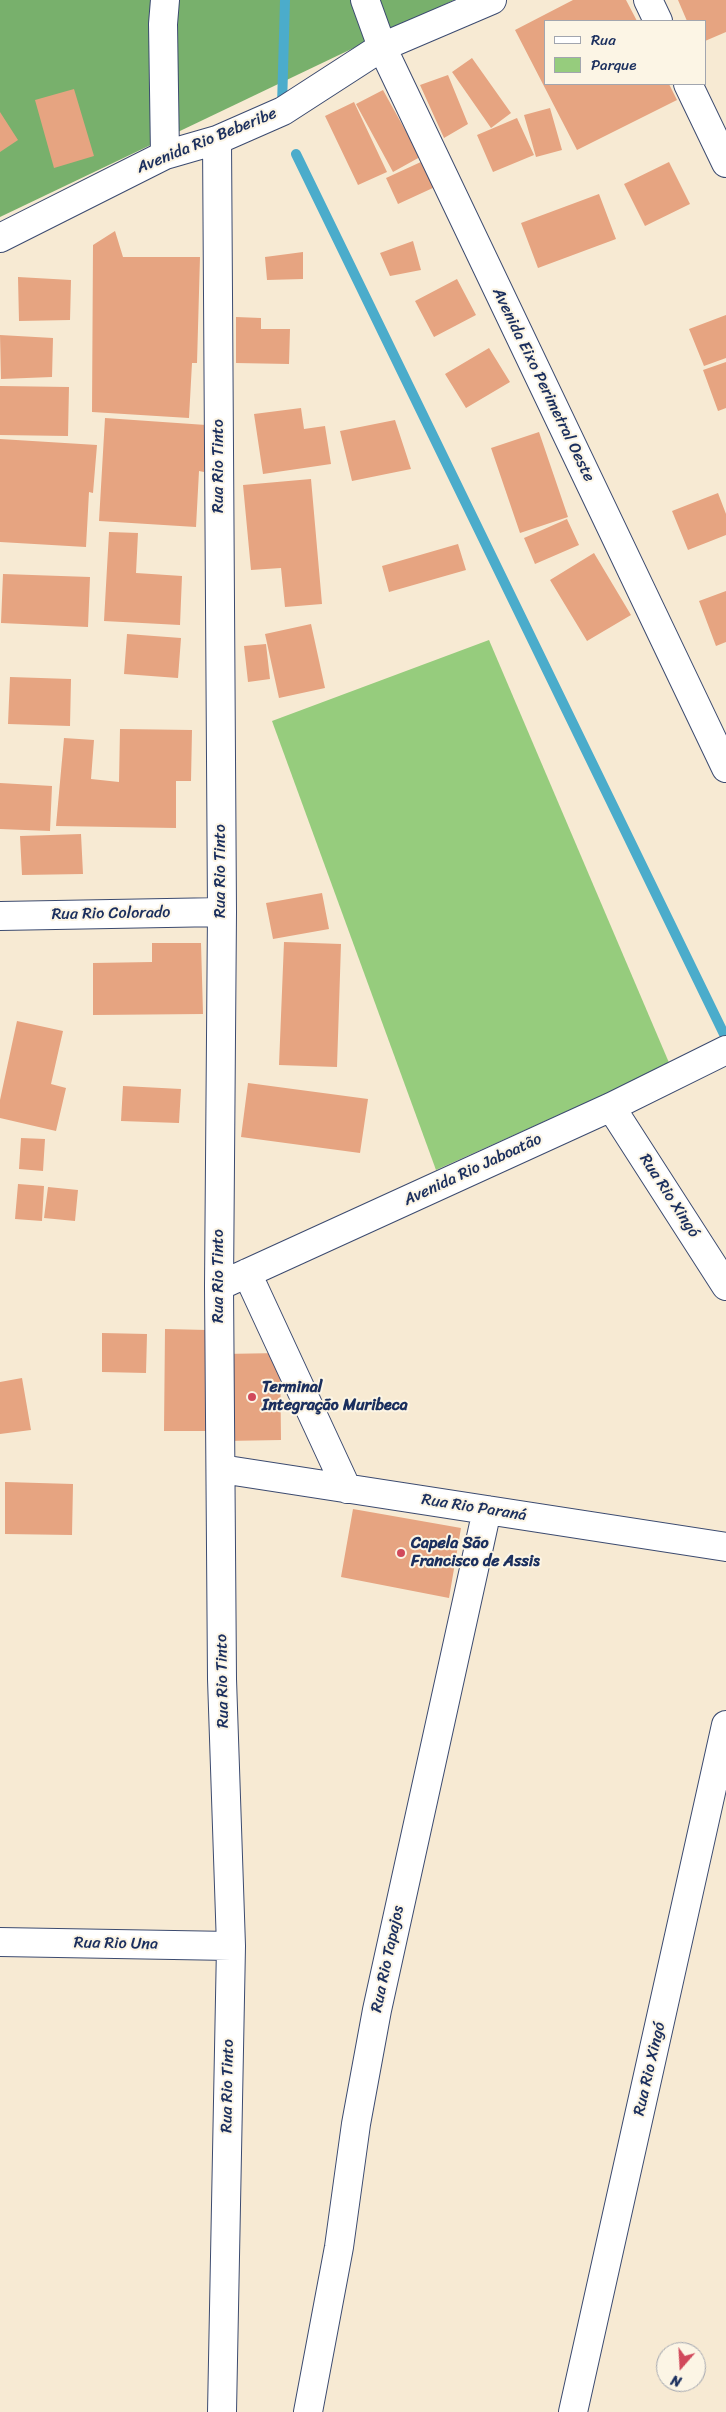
<!DOCTYPE html>
<meta charset="utf-8">
<style>
body{margin:0}
#map{position:relative;width:726px;height:2412px;overflow:hidden;background:#f7ead3;font-family:Sriracha,sans-serif}
canvas{display:block}
.legend{position:absolute;left:544px;top:20px;width:162px;height:65px;box-sizing:border-box;background:#fcf5e5;border:1px solid #a2a6af;margin:0;padding:6px 9px;list-style:none;font-size:15px;color:#1b2f5e}
.legend li{display:flex;align-items:center;gap:10px;height:25px}
.legend b{width:25px;border:1px solid #a2a6af}
.north{position:absolute;left:656px;top:2342px;width:50px;height:50px;box-sizing:border-box;background:#fcf5e5;border:1px solid #a2a6af;border-radius:50%;rotate:199deg;font-size:14px;font-weight:700;line-height:20px;text-align:center;color:#1b2f5e}
.north::after{content:'';display:block;margin:auto;width:18px;height:22px;background:#d1495b;clip-path:polygon(50% 0,100% 100%,50% 72%,0 100%)}
</style>
<div id="map">
<canvas width="726" height="2412"></canvas>
<ul class="legend">
<li><b style="height:6px;background:#fff"></b>Rua</li>
<li><b style="height:14px;background:#96cc7d"></b>Parque</li>
</ul>
<div class="north">N</div>
</div>
<script>
const g = document.querySelector('canvas').getContext('2d');
g.lineJoin = 'round';
function fill(path, color) { g.fillStyle = color; g.fill(path, 'evenodd'); }
const toPath = rows => new Path2D(rows.map(r => 'M' + r).join(''));
function strokePath(path, color, width, dash) { g.strokeStyle = color; g.lineWidth = width; g.lineCap = dash ? 'butt' : 'round'; g.setLineDash(dash || []); g.stroke(path); }
function label(font, color, halo, rows, align = 'center') {
  g.font = font + ' Sriracha,sans-serif'; g.lineWidth = 4; g.setLineDash([]); g.textBaseline = 'middle'; g.strokeStyle = halo; g.fillStyle = color; for (const [text, x, y, turn = 0] of rows) {
    g.save(); g.translate(x, y); g.rotate((+turn || 0) * Math.PI / 180); g.textAlign = isNaN(turn) ? turn : align; if (halo) g.strokeText(text, 0, 0); g.fillText(text, 0, 0); g.restore();
  }
}
fill(toPath([
 [489,640,670,1065,436,1170,272,721]
]), '#96cc7d');
fill(toPath([
 [0,0,454,0,0,217]
]), '#78b06c');
strokePath(toPath([
 [282,106,285,0],
 [296,154,724,1034]
]), '#4baccb', 10);
fill(toPath([
 [573,0,626,0,637,21,545,21,545,84,669,84,677,100,577,150,515,30],
 [678,0,726,0,726,32,705,41,705,21,687,21],
 [472,58,511,113,491,128,452,72],
 [448,75,468,124,444,138,420,85],
 [74,89,94,156,54,168,35,100],
 [383,90,420,157,393,172,356,104],
 [354,102,387,172,358,185,325,116],
 [550,108,562,150,536,157,524,115],
 [0,112,18,140,0,152],
 [517,118,534,155,493,172,477,135],
 [423,161,435,187,398,204,386,178],
 [669,162,690,204,645,226,624,184],
 [599,194,616,239,538,268,521,223],
 [115,231,123,257,200,257,197,363,192,363,189,418,92,412,93,245],
 [413,241,421,270,390,276,380,253],
 [303,252,303,279,267,280,265,257],
 [18,277,71,280,70,320,19,321],
 [457,279,476,315,434,337,415,301],
 [726,315,726,358,704,366,689,329],
 [236,317,261,318,261,329,290,329,289,364,236,363],
 [0,335,53,338,52,377,1,379],
 [489,348,510,382,466,408,445,374],
 [726,362,726,408,718,411,703,370],
 [0,386,69,387,68,436,0,435],
 [301,408,304,429,325,426,331,464,263,474,254,414],
 [105,418,206,425,204,472,199,471,196,527,99,521],
 [395,420,411,469,352,481,340,431],
 [539,432,568,517,520,533,491,448],
 [0,439,97,445,93,493,89,492,86,547,0,542],
 [311,479,322,604,285,607,281,568,251,570,243,485],
 [718,493,726,514,726,535,688,550,672,511],
 [567,519,579,545,535,564,524,538],
 [109,532,138,533,136,573,182,576,180,625,104,621],
 [458,544,466,570,389,592,382,566],
 [594,553,631,615,587,641,550,580],
 [3,574,90,577,88,627,1,623],
 [726,591,726,642,716,646,699,601],
 [311,624,325,688,279,698,265,634],
 [127,634,181,638,178,678,124,674],
 [266,644,270,679,248,682,244,646],
 [10,677,71,679,70,726,8,724],
 [120,729,192,730,191,781,176,781,176,828,56,826,64,738,94,740,91,779,119,782],
 [0,783,52,786,50,831,0,829],
 [81,834,83,874,22,875,20,836],
 [322,893,329,929,273,939,266,903],
 [284,942,341,944,337,1067,279,1065],
 [152,943,201,943,203,1014,93,1015,93,963,152,962],
 [17,1021,63,1031,51,1084,66,1088,56,1131,0,1118,0,1100],
 [248,1083,368,1099,360,1153,241,1137],
 [123,1086,181,1089,179,1123,121,1121],
 [21,1138,45,1139,43,1171,19,1169],
 [18,1184,44,1186,42,1221,15,1219],
 [48,1187,78,1190,75,1221,44,1218],
 [165,1329,207,1330,206,1431,164,1431],
 [102,1333,147,1334,146,1373,102,1372],
 [280,1353,281,1440,225,1441,223,1354],
 [22,1378,31,1430,0,1434,0,1382],
 [5,1482,73,1484,72,1535,5,1534],
 [353,1509,461,1528,449,1598,341,1577]
]), '#e6a481');
const minor = toPath([
 [365,0,382,47,726,768],
 [648,0,658,21],
 [688,84,726,163],
 [217,140,222,912,219,1286,222,1679,231,1946,222,2412],
 [165,155,163,24,165,0],
 [0,238,165,155,217,140,283,111,382,47,492,0],
 [0,916,222,912],
 [611,1107,726,1286],
 [247,1273,347,1489],
 [219,1286,611,1107,726,1050],
 [221,1469,726,1547],
 [0,1942,231,1946],
 [308,2412,339,2247,356,2124,377,2010,487,1510],
 [573,2412,726,1725]
]);
strokePath(minor, '#3c4b70', 30);
strokePath(minor, '#fff', 28);
for (const [x, y, r, color] of [
 [252,1397,5,"#d1495b"],
 [401,1553,5,"#d1495b"]
]) { const dot = new Path2D(); dot.arc(x, y, r, 0, 2 * Math.PI); g.fillStyle = color; g.fill(dot); strokePath(dot, '#fcf5e5', 2); }
label('16px', '#1b2f5e', '#fcf5e5', [
 ["Avenida Rio Beberibe",207,141,-22],
 ["Avenida Eixo Perimetral Oeste",543,385,64],
 ["Rua Rio Tinto",219,466,-90],
 ["Rua Rio Tinto",221,871,-90],
 ["Rua Rio Colorado",111,914,-1],
 ["Avenida Rio Jaboatão",473,1170,-25],
 ["Rua Rio Xingó",669,1196,57],
 ["Rua Rio Tinto",219,1276,-90],
 ["Rua Rio Paraná",474,1508,9],
 ["Rua Rio Tinto",223,1681,-91],
 ["Rua Rio Una",116,1944,1],
 ["Rua Rio Tapajos",388,1959,-78],
 ["Rua Rio Xingó",650,2069,-77],
 ["Rua Rio Tinto",228,2086,-89]
]);
label('bold 16px', '#1b2f5e', '#fcf5e5', [
 ["Terminal",262,1388],
 ["Integração Muribeca",262,1406],
 ["Capela São",411,1544],
 ["Francisco de Assis",411,1562]
], 'left');
</script>
